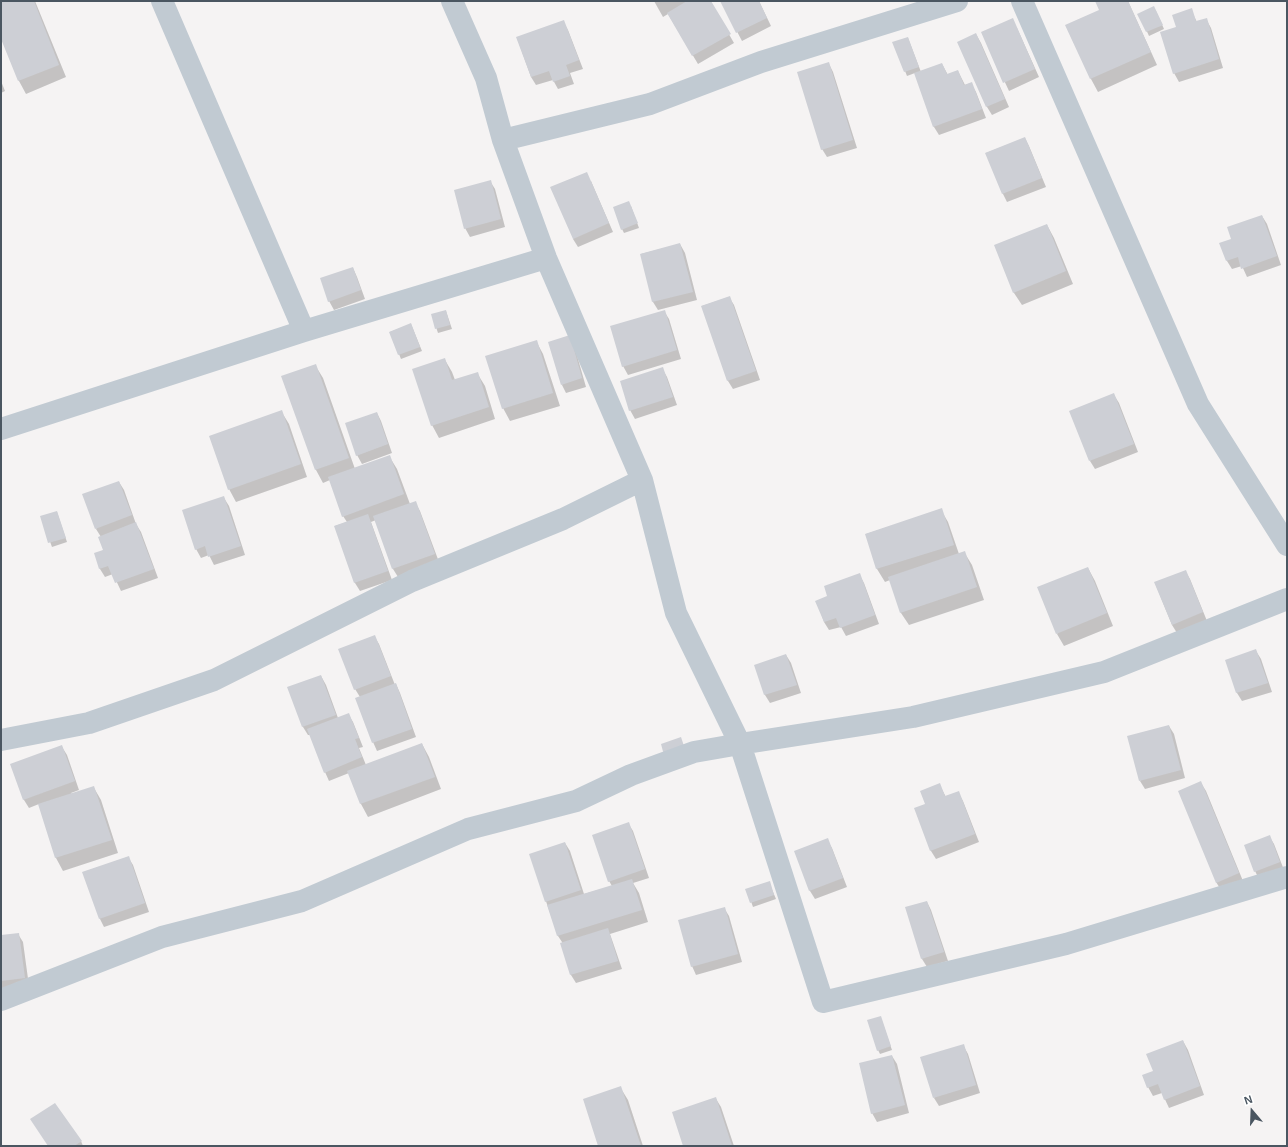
<!DOCTYPE html>
<style>
body{margin:0}
#map{position:relative;width:1288px;height:1147px;overflow:hidden;background:#f5f3f3;font-family:Helvetica,sans-serif}
canvas{display:block}
.frame{position:absolute;inset:0;border:2px solid #4a5661;pointer-events:none}
.north{position:absolute;left:1232px;top:1091px;width:40px;height:40px;-webkit-text-stroke:3px #fff;paint-order:stroke;rotate:341deg;font-size:11px;font-weight:700;line-height:16px;text-align:center;color:#4a5661}
.north::after{content:'';display:block;margin:auto;width:14px;height:18px;background:#4a5661;clip-path:polygon(50% 0,100% 100%,50% 72%,0 100%)}
</style>
<div id="map">
<canvas width="1288" height="1147"></canvas>
<div class="frame"></div>
<div class="north">N</div>
</div>
<script>
const g = document.querySelector('canvas').getContext('2d');
g.lineJoin = 'round';
function fill(path, color) { g.fillStyle = color; g.fill(path, 'evenodd'); }
const toPath = rows => new Path2D(rows.map(r => 'M' + r).join(''));
function strokePath(path, color, width, dash) { g.strokeStyle = color; g.lineWidth = width; g.lineCap = dash ? 'butt' : 'round'; g.setLineDash(dash || []); g.stroke(path); }
fill(toPath([
 [1,1,35,1,66,77,26,94,19,81,1,36],
 [654,1,710,1,734,43,698,64,668,14,663,17],
 [721,1,759,1,771,26,742,41],
 [1096,1,1128,1,1157,65,1098,92,1091,79,1066,26,1100,11],
 [1191,10,1197,22,1206,19,1211,28,1223,68,1179,82,1174,73,1177,28],
 [1156,11,1164,29,1149,36,1139,14],
 [563,21,568,30,583,69,570,73,574,84,558,89,553,80,536,85,531,77,517,38],
 [1017,28,1039,77,1009,91,982,33],
 [976,34,981,43,1009,107,992,115,987,107],
 [908,38,921,72,942,64,948,75,958,71,965,85,971,83,976,92,986,118,939,135,934,127,915,73,907,76,894,43],
 [829,64,833,72,857,148,827,157,822,149],
 [1,81,5,91,1,93],
 [1025,138,1029,146,1046,187,1007,202,1003,194,986,153],
 [490,181,495,189,505,227,470,237,465,228],
 [591,181,613,232,578,247,573,239],
 [631,206,639,228,624,233,622,229],
 [1262,216,1267,224,1281,265,1247,277,1242,266,1232,269,1227,261,1221,244,1232,240],
 [1047,225,1054,238,1073,284,1022,305,1014,293,995,246],
 [680,244,685,253,697,300,658,310,653,302,641,254],
 [353,268,357,277,365,299,334,310,329,301],
 [729,297,734,305,760,380,733,389,728,381,702,306],
 [446,311,452,329,438,333,432,315],
 [664,311,669,319,681,359,628,375,623,366],
 [411,324,422,351,401,359,390,332],
 [536,341,543,354,560,406,510,421,503,408],
 [574,345,586,387,566,393,562,385],
 [445,360,452,372,455,380,477,373,485,386,495,419,439,438,432,425],
 [315,365,323,378,355,469,389,456,397,469,410,504,415,502,420,511,439,562,398,577,393,569,376,520,371,522,392,580,360,591,355,583,335,526,347,522,343,516,330,480,323,483,316,470,282,377],
 [662,368,667,377,677,405,635,419,630,410],
 [1114,395,1119,403,1138,452,1095,469,1090,461],
 [281,411,289,424,307,477,236,502,229,489],
 [377,413,381,421,392,453,362,464,357,455],
 [119,482,124,490,136,524,141,532,158,578,121,591,113,574,105,577,100,569,95,554,104,550,101,537,96,529],
 [224,498,229,506,245,555,214,565,209,555,201,558,196,549],
 [941,510,948,522,959,554,964,552,972,565,984,600,909,625,901,613,890,580,885,582,877,569,866,534],
 [57,512,67,542,52,547,41,517],
 [1088,568,1095,581,1113,626,1064,646,1057,634],
 [1185,571,1190,579,1207,621,1177,633,1172,625,1155,583],
 [859,574,864,583,879,624,846,636,841,627,829,630,824,622,817,601,829,597],
 [374,636,379,644,395,685,396,684,400,693,416,737,377,751,373,742,360,697,355,689],
 [1256,651,1261,659,1272,692,1242,701,1237,693,1226,661],
 [786,655,791,663,801,693,770,703,765,695,755,666],
 [321,676,326,685,338,718,348,714,353,722,363,747,359,748,366,765,422,744,429,757,441,789,368,817,361,804,349,773,329,781,325,772,310,735,308,735,303,727,289,688],
 [1169,726,1174,734,1185,778,1145,789,1140,781],
 [62,747,67,755,79,790,71,793,72,794,94,788,101,800,118,853,63,871,56,858,39,804,29,808,24,800,11,765],
 [1201,783,1206,791,1243,881,1221,890,1216,882],
 [939,784,946,797,958,792,963,801,979,842,936,859,931,851,915,809,926,805],
 [628,823,633,831,649,878,633,883,639,893,648,922,610,934,622,969,576,983,571,975,562,942,558,936,530,855,565,843,570,851,584,894,612,886,609,881],
 [1269,836,1274,844,1284,870,1259,879,1255,871],
 [827,840,832,848,847,887,815,899,810,891,795,852],
 [128,857,133,865,149,912,104,927,100,919,84,872],
 [771,887,776,899,753,907,747,890],
 [927,902,931,910,948,961,927,967,922,959],
 [724,908,729,916,742,962,696,975,692,966],
 [18,934,23,942,29,986,1,990,1,939],
 [882,1021,892,1050,880,1054,878,1050],
 [1183,1041,1188,1050,1204,1095,1169,1108,1162,1093,1153,1096,1148,1087,1154,1071],
 [963,1045,968,1054,980,1093,939,1106,934,1098],
 [892,1056,897,1064,909,1113,877,1122,872,1113],
 [620,1087,628,1100,643,1146,600,1146],
 [716,1099,721,1107,734,1146,684,1146],
 [81,1141,83,1146,48,1146]
]), '#0003');
fill(toPath([
 [1,1,34,1,59,65,18,81,1,39],
 [687,1,711,1,731,34,692,56,667,13],
 [720,1,759,1,767,18,736,33],
 [1095,1,1128,1,1151,52,1090,79,1065,25,1099,10],
 [1154,6,1163,25,1146,32,1137,14],
 [1192,8,1196,21,1207,18,1219,59,1173,74,1160,32,1176,27,1172,15],
 [1013,18,1035,69,1003,83,981,32],
 [564,20,579,60,566,65,570,76,553,82,549,71,531,77,516,37],
 [976,33,1005,99,986,107,957,42],
 [908,37,919,67,904,72,892,42],
 [829,62,853,140,821,150,797,72],
 [942,63,947,74,958,70,964,85,972,82,982,109,933,127,914,73],
 [1025,137,1042,178,1002,194,985,153],
 [587,172,609,223,573,239,550,187],
 [491,180,501,219,464,229,454,190],
 [629,201,638,223,621,230,613,207],
 [1262,215,1277,256,1241,269,1238,257,1226,261,1219,243,1231,239,1227,227],
 [1047,224,1066,271,1013,293,994,245],
 [680,243,693,292,652,302,640,254],
 [353,267,361,290,328,302,320,278],
 [730,296,756,371,727,381,701,306],
 [446,310,450,325,435,329,431,314],
 [665,310,677,350,622,367,610,326],
 [411,323,420,347,398,355,389,332],
 [570,335,582,378,561,385,548,342],
 [537,340,553,393,502,409,485,356],
 [445,358,452,380,478,372,489,407,431,426,412,369],
 [316,364,349,458,315,470,281,376],
 [663,367,673,397,629,411,620,381],
 [1114,393,1134,444,1089,461,1069,411],
 [282,410,301,464,228,490,209,436],
 [377,412,388,444,356,456,345,423],
 [390,455,404,494,342,517,328,477],
 [119,481,132,515,95,529,82,494],
 [224,496,241,546,208,557,205,546,195,550,182,510],
 [416,501,435,554,392,569,373,516],
 [942,508,954,545,876,569,865,534],
 [57,511,66,538,48,543,40,516],
 [368,514,388,571,354,583,334,526],
 [136,522,154,569,115,583,108,566,99,569,94,553,103,550,98,537],
 [965,551,977,587,900,613,888,577],
 [1088,567,1107,613,1056,634,1037,587],
 [1186,570,1203,612,1172,625,1154,582],
 [860,573,875,615,840,628,836,618,824,622,815,601,827,596,824,586],
 [375,635,391,676,354,690,338,649],
 [1256,649,1268,683,1236,693,1225,660],
 [786,654,797,685,764,695,754,665],
 [321,675,336,715,302,727,287,687],
 [396,683,412,729,372,743,355,698],
 [349,713,359,738,355,739,362,757,324,773,307,729],
 [1169,725,1181,770,1139,781,1127,736],
 [681,737,686,752,665,759,661,744],
 [422,743,435,777,360,804,347,771],
 [62,745,75,781,23,800,10,764],
 [1201,781,1239,873,1216,883,1178,791],
 [940,783,945,796,959,791,975,834,930,851,914,808,925,804,920,791],
 [94,786,112,840,55,858,38,804],
 [629,822,645,869,608,882,592,835],
 [1270,835,1280,862,1254,872,1244,845],
 [828,838,843,878,809,891,794,851],
 [565,842,581,890,545,902,529,854],
 [129,856,145,903,99,919,82,872],
 [632,879,642,910,557,936,547,905],
 [770,881,774,895,750,903,745,889],
 [927,901,944,952,921,959,905,907],
 [725,907,738,954,691,967,678,920],
 [608,928,618,961,570,975,560,943],
 [19,933,25,978,1,981,1,935],
 [881,1016,891,1046,877,1051,867,1020],
 [1183,1040,1200,1086,1164,1100,1158,1084,1147,1088,1142,1075,1153,1071,1146,1054],
 [964,1044,976,1085,933,1098,920,1057],
 [892,1055,905,1105,871,1114,859,1063],
 [621,1086,641,1146,598,1146,583,1099],
 [716,1097,732,1146,683,1146,672,1112],
 [55,1103,82,1141,74,1146,48,1146,30,1119]
]), '#cdcfd5');
strokePath(toPath([
 [162,1,304,331],
 [452,1,486,78,503,140,546,258,642,480,676,613,740,744,823,1002,1066,944,1287,877],
 [1022,1,1198,404,1287,545],
 [503,140,650,104,761,62,957,1],
 [1,429,304,331,546,258],
 [1,740,89,723,214,680,412,581,563,519,642,480],
 [1,1000,162,937,302,901,468,829,576,801,631,775,694,752,740,744,913,717,1104,672,1287,599]
]), '#c1cad2', 22);
</script>
